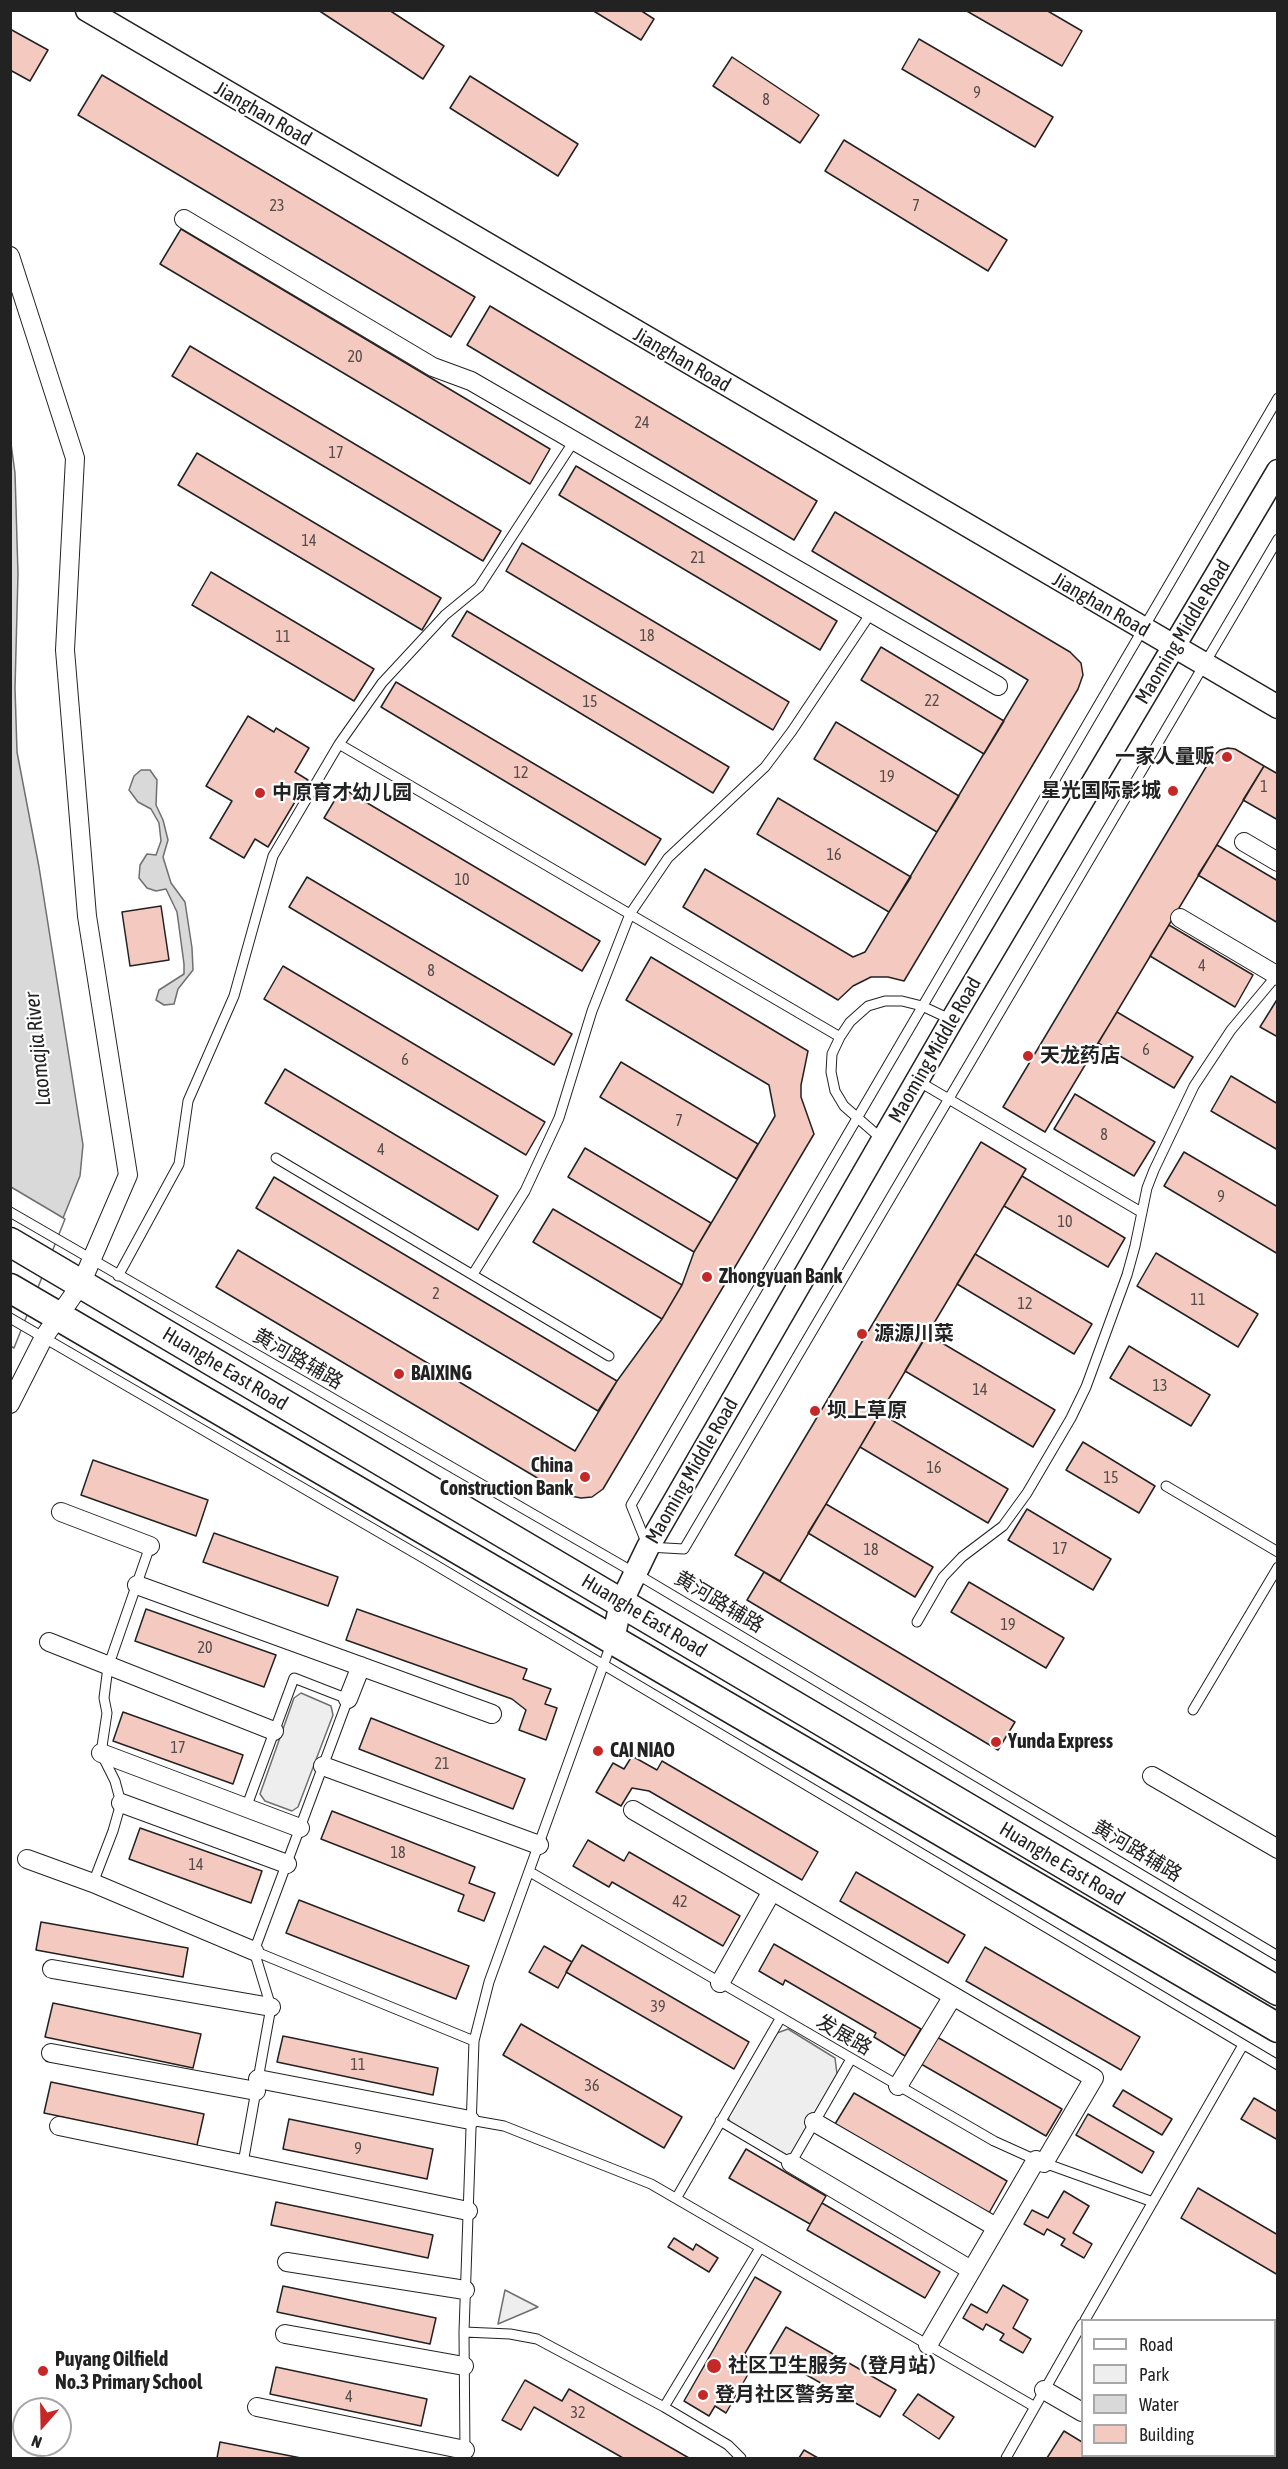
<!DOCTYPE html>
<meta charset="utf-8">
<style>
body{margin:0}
#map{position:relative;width:1288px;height:2469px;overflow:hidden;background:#fff;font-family:"Asap Condensed",sans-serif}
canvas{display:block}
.frame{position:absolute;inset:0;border:12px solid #222;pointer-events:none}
.legend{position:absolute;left:1081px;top:2319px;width:195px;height:138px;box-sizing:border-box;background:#fff;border:2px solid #a7a7a7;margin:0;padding:8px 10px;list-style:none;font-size:18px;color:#222}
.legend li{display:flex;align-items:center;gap:12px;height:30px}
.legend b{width:30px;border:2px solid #a7a7a7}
.north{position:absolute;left:12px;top:2397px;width:60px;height:60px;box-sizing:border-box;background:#fff;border:2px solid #a7a7a7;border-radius:50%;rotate:200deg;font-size:16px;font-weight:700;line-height:24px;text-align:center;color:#222}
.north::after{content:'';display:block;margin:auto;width:21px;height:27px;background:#c62828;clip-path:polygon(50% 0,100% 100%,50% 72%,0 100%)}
</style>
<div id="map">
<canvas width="1288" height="2469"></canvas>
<div class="frame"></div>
<ul class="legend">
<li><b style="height:8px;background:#fff"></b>Road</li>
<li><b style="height:16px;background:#eee"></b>Park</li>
<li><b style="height:16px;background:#d9d9d9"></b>Water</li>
<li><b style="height:16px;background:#f3c9c0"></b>Building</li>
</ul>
<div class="north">N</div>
</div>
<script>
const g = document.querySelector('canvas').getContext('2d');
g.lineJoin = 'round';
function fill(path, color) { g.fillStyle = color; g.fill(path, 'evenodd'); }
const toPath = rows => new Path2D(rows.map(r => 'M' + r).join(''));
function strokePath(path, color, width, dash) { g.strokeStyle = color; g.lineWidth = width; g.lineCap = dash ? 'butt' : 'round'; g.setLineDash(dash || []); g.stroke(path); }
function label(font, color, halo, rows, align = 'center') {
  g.font = font + ' "Asap Condensed","Noto Sans SC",sans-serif'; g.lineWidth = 4.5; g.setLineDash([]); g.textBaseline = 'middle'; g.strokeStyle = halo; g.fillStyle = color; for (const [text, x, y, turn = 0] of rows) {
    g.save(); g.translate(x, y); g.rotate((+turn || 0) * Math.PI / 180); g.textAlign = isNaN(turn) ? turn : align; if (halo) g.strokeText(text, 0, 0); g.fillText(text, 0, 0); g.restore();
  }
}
const green = toPath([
 [301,1693,331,1706,333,1715,298,1807,292,1811,265,1801,260,1794,294,1698,301,1693],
 [788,2029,835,2058,837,2074,790,2156,784,2156,730,2122,728,2117,777,2033,788,2029],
 [505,2290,538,2307,498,2324,505,2290]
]);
fill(green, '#eee');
strokePath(green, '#6f6f6f', 1.5);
const water = toPath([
 [10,436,15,473,18,574,15,688,17,752,39,867,83,1145,80,1176,11,1347,10,436],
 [141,770,150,770,157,780,156,805,163,820,168,840,163,857,171,883,185,902,192,948,193,970,178,989,174,1004,164,1005,156,1000,159,990,184,974,184,964,177,912,166,889,156,891,147,888,139,878,140,865,147,854,156,855,161,841,159,823,151,809,138,802,129,790,134,776,141,770]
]);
fill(water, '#d9d9d9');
strokePath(water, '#6f6f6f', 1.5);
const pier = toPath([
 [11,1187,65,1219,14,1348,10,1346,11,1187]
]);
fill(pier, '#fff');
strokePath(pier, '#6f6f6f', 1.5);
const building = toPath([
 [318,10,389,10,444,46,423,79,318,10],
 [592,10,640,10,654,19,641,40,592,10],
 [965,10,1046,10,1082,31,1062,66,965,10],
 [10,29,48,50,30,81,10,70,10,29],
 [919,39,1053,117,1035,147,902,69,919,39],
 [732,57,819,115,800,143,713,86,732,57],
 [102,75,475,297,451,337,78,115,102,75],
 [470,76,578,144,558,176,450,108,470,76],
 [844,140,1007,240,988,271,825,171,844,140],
 [181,229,550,449,530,484,160,264,181,229],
 [490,306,817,501,794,540,467,345,490,306],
 [190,346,501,531,483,561,172,376,190,346],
 [197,453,441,598,422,630,178,485,197,453],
 [576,466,837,621,820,650,559,495,576,466],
 [835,512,1070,652,1081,663,1083,675,1078,689,904,981,888,977,871,977,853,986,838,1000,683,907,705,869,853,957,865,952,1028,680,812,551,835,512],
 [522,543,789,702,773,730,506,571,522,543],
 [211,572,374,669,354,701,192,605,211,572],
 [467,611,729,767,713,793,452,636,467,611],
 [881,647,1004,721,984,754,861,680,881,647],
 [396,682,661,839,645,865,381,707,396,682],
 [248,716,274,732,276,728,309,748,295,772,308,780,268,847,255,839,244,858,210,838,232,801,206,786,248,716],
 [836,722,959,796,937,832,814,759,836,722],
 [1228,748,1235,749,1264,766,1045,1132,1003,1107,1212,757,1220,750,1228,748],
 [1264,766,1278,774,1278,820,1243,800,1264,766],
 [342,788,600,941,582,971,324,818,342,788],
 [778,798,911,877,889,912,757,834,778,798],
 [1217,845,1278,881,1278,923,1198,875,1217,845],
 [307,877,572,1034,554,1065,289,907,307,877],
 [161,906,169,960,130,966,122,912,161,906],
 [1169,925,1253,975,1235,1007,1150,956,1169,925],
 [651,957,808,1051,801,1085,801,1097,814,1134,603,1489,592,1497,581,1498,566,1495,216,1287,238,1250,575,1451,617,1381,662,1319,682,1285,694,1252,775,1116,769,1085,626,1000,651,957],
 [283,966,545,1122,526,1155,264,999,283,966],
 [1278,998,1278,1037,1260,1027,1278,998],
 [1117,1012,1193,1057,1174,1088,1098,1043,1117,1012],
 [621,1062,758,1144,737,1179,600,1097,621,1062],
 [285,1069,498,1196,478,1230,265,1103,285,1069],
 [1231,1076,1278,1104,1278,1150,1211,1111,1231,1076],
 [1075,1094,1155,1142,1134,1176,1054,1129,1075,1094],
 [981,1142,1026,1169,780,1581,735,1555,981,1142],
 [585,1148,711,1223,694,1252,568,1177,585,1148],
 [1184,1152,1278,1207,1278,1254,1164,1186,1184,1152],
 [1022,1176,1125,1238,1108,1267,1004,1206,1022,1176],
 [274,1177,617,1381,598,1411,256,1208,274,1177],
 [553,1209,682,1285,662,1319,533,1242,553,1209],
 [1156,1253,1258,1314,1238,1347,1137,1286,1156,1253],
 [975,1254,1092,1324,1074,1354,957,1284,975,1254],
 [927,1334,1055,1410,1033,1447,905,1371,927,1334],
 [1129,1346,1210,1395,1191,1426,1110,1378,1129,1346],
 [880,1413,1008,1489,988,1523,860,1447,880,1413],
 [1083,1442,1155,1486,1139,1513,1066,1470,1083,1442],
 [93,1460,208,1500,196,1536,81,1495,93,1460],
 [826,1504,933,1567,915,1597,808,1533,826,1504],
 [1027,1509,1111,1559,1093,1590,1008,1540,1027,1509],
 [214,1533,338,1577,328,1606,203,1562,214,1533],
 [764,1572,1015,1722,998,1750,747,1600,764,1572],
 [969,1582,1064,1638,1046,1668,951,1612,969,1582],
 [146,1609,276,1655,264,1687,135,1641,146,1609],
 [357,1609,527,1669,523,1679,551,1689,545,1704,557,1708,546,1740,519,1730,526,1710,512,1699,346,1640,357,1609],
 [123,1712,243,1755,233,1784,113,1741,123,1712],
 [371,1718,525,1779,513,1809,359,1749,371,1718],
 [632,1756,657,1770,662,1761,818,1852,802,1880,649,1791,632,1788,621,1806,596,1792,613,1763,624,1769,632,1756],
 [332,1811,475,1867,469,1883,495,1893,484,1921,458,1911,464,1895,321,1839,332,1811],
 [140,1828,262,1871,251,1903,129,1859,140,1828],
 [588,1840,624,1861,629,1852,740,1916,723,1946,612,1882,609,1887,573,1866,588,1840],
 [856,1872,965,1935,948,1963,840,1901,856,1872],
 [299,1900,469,1966,456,1999,286,1933,299,1900],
 [41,1922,188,1948,183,1977,36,1950,41,1922],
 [774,1944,921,2029,905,2056,874,2037,876,2033,785,1980,783,1985,759,1971,774,1944],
 [582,1945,749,2042,734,2069,566,1972,582,1945],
 [544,1946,572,1962,558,1988,529,1972,544,1946],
 [985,1947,1140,2037,1121,2070,966,1981,985,1947],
 [53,2003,201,2034,193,2068,45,2037,53,2003],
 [521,2024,682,2117,664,2148,503,2055,521,2024],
 [283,2036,438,2068,433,2095,277,2062,283,2036],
 [937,2037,1062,2109,1046,2136,921,2064,937,2037],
 [51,2082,204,2114,197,2145,44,2113,51,2082],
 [1123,2090,1172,2119,1162,2135,1113,2106,1123,2090],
 [854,2093,1007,2181,989,2213,835,2124,854,2093],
 [1254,2098,1278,2112,1278,2140,1241,2119,1254,2098],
 [1088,2114,1154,2152,1142,2173,1076,2135,1088,2114],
 [289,2119,433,2149,427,2179,283,2149,289,2119],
 [746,2149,826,2196,810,2224,729,2178,746,2149],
 [1198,2188,1278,2235,1278,2275,1181,2218,1198,2188],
 [1064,2191,1089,2206,1073,2233,1092,2244,1084,2258,1061,2245,1065,2239,1047,2229,1044,2235,1024,2224,1032,2210,1048,2218,1064,2191],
 [276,2202,433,2235,428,2258,271,2225,276,2202],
 [822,2203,940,2272,925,2298,807,2230,822,2203],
 [674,2238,693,2250,696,2244,718,2258,709,2272,668,2247,674,2238],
 [755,2277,781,2292,744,2355,755,2362,726,2413,715,2406,709,2416,684,2401,755,2277],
 [1003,2285,1028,2300,1013,2328,1031,2339,1023,2353,1000,2340,1004,2334,986,2324,983,2330,963,2318,971,2304,987,2313,1003,2285],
 [283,2286,436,2318,430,2344,277,2312,283,2286],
 [786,2327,896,2390,880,2417,770,2354,786,2327],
 [276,2367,427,2399,421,2426,270,2394,276,2367],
 [525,2380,562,2401,569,2389,689,2458,623,2458,534,2407,521,2430,502,2420,525,2380],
 [918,2394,954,2417,939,2439,903,2415,918,2394],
 [1064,2431,1082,2442,1082,2456,1106,2456,1111,2458,1047,2458,1064,2431],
 [220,2442,301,2458,217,2458,220,2442],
 [804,2450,818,2458,799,2458,804,2450]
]);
fill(building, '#f3c9c0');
strokePath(building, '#222', 1.5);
const service = toPath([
 [1278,398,631,1505,648,1547,684,1549,1278,539],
 [339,744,840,1037],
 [918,1081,1141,1212],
 [883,1140,844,1106,835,1091,831,1072,832,1054,840,1037,850,1022,868,1006,885,1001,902,1001,922,1006,952,1020],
 [276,1158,609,1356],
 [10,1212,635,1573,1278,1956],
 [473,1274,525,1191,559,1118,592,1011,630,914,668,858,765,767,792,731,871,613],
 [118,1276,179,1164,188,1101,234,996,273,856,339,744,382,683,445,615,479,587,574,441],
 [10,1318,427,1560,1278,2065],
 [1166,1486,1278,1552],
 [917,1622,943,1577,962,1557,1003,1526,1027,1493,1071,1418,1086,1387,1127,1275,1135,1246,1147,1188,1154,1170,1194,1086,1231,1030,1277,975],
 [1193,1710,1278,1567],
 [530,1872,994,2141,1036,2160,1153,2202],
 [93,1883,113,1831,121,1803,115,1781,101,1753,107,1713,104,1698,108,1667,150,1546],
 [254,1951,474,2041],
 [470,2120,504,2126,651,2184,1035,2407],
 [720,2121,791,2163,851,2059],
 [243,2163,271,2007,254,1951,348,1699,294,1678,246,1808],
 [677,2197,780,2019],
 [1085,2320,1243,2045],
 [464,2332,510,2334,537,2339,664,2407,728,2445,741,2458],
 [664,2407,760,2248],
 [465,2453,464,2332,474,2041,489,1982,611,1644],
 [1006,2458,1082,2324]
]);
const minor = toPath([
 [184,219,433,367,471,381,998,686],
 [10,256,75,458,65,650,87,916,128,1175,81,1284,44,1337,10,1404],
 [1244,842,1278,862],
 [1180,918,1278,976],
 [61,1512,150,1546],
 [137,1585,492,1714],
 [49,1642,274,1731],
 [348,1699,361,1666],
 [101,1753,300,1828],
 [323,1766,539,1845],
 [1152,1776,1278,1849],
 [121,1803,287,1864],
 [633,1810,1094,2078,1044,2163],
 [27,1859,93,1883,254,1951],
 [52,1969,271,2007],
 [720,1983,772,1891],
 [51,2053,256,2091],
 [258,2079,470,2120],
 [898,2086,953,1996],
 [814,2122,996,2227],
 [59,2126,468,2211],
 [791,2163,971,2270],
 [287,2262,465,2290],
 [285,2334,464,2366],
 [928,2345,1036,2160],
 [1044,2390,1082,2412],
 [257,2407,465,2450],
 [1156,2456,1161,2458]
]);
const tertiary = toPath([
 [87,10,1278,707],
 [613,1639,621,1603,648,1547,952,1020,1278,471]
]);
const primary = toPath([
 [10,1242,1278,1991],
 [10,1288,1278,2028]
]);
strokePath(service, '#222', 11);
strokePath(minor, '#222', 20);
strokePath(tertiary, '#222', 25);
strokePath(primary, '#222', 31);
strokePath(service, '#fff', 9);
strokePath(minor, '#fff', 18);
strokePath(tertiary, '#fff', 22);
strokePath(primary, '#fff', 28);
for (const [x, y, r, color] of [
 [1227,757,6,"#c62828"],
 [1173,791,6,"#c62828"],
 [260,793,6,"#c62828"],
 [1028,1056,6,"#c62828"],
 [707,1277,6,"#c62828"],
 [862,1334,6,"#c62828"],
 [399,1374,6,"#c62828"],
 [815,1411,6,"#c62828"],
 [585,1477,6,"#c62828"],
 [996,1742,6,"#c62828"],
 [598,1751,6,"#c62828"],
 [714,2366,8,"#c62828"],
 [43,2371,6,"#c62828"],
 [703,2395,6,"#c62828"]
]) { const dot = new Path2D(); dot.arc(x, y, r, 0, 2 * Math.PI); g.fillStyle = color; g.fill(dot); strokePath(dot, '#fff', 2); }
label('16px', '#564c4a', null, [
 ["9",977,93],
 ["8",766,100],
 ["23",277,206],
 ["7",916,206],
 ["20",355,357],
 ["24",642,423],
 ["17",336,453],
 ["14",309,541],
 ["21",698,558],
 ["18",647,636],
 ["11",283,637],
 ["22",932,701],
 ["15",590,702],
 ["12",521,773],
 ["19",887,777],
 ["1",1264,787],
 ["16",834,855],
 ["10",462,880],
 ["4",1202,966],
 ["8",431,971],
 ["6",1146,1050],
 ["6",405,1060],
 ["7",679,1121],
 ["8",1104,1135],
 ["4",381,1150],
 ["9",1221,1197],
 ["10",1065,1222],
 ["2",436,1294],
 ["11",1198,1300],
 ["12",1025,1304],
 ["13",1160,1386],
 ["14",980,1390],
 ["16",934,1468],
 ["15",1111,1478],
 ["17",1060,1549],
 ["18",871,1550],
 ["19",1008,1625],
 ["20",205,1648],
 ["17",178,1748],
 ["21",442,1764],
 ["18",398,1853],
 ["14",196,1865],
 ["42",680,1902],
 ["39",658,2007],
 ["11",358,2065],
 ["36",592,2086],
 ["9",358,2149],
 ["4",349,2397],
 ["32",578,2413]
]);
label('20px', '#222', '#fff', [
 ["Jianghan Road",263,114,30],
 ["Jianghan Road",682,360,30],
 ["Jianghan Road",1101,605,30],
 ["Maoming Middle Road",1183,632,-59],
 ["Maoming Middle Road",935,1050,-60],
 ["黄河路辅路",298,1359,30],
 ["Huanghe East Road",225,1369,31],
 ["Maoming Middle Road",692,1471,-60],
 ["黄河路辅路",719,1602,31],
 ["Huanghe East Road",644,1616,31],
 ["黄河路辅路",1137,1851,31],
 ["Huanghe East Road",1062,1864,31],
 ["发展路",844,2035,30]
]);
label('bold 20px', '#222', '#fff', [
 ["一家人量贩",1215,757,"right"],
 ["星光国际影城",1161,791,"right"],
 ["中原育才幼儿园",272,793],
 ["天龙药店",1040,1056],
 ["Zhongyuan Bank",719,1277],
 ["源源川菜",874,1334],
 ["BAIXING",411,1374],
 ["坝上草原",827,1411],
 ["China",573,1466,"right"],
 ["Construction Bank",573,1489,"right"],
 ["Yunda Express",1008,1742],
 ["CAI NIAO",610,1751],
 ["Puyang Oilfield",55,2360],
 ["No.3 Primary School",55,2383],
 ["社区卫生服务（登月站）",728,2366],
 ["登月社区警务室",715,2395]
], 'left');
label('italic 21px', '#222', '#fff', [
 ["Laomajia River",38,1049,-96]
]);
</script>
